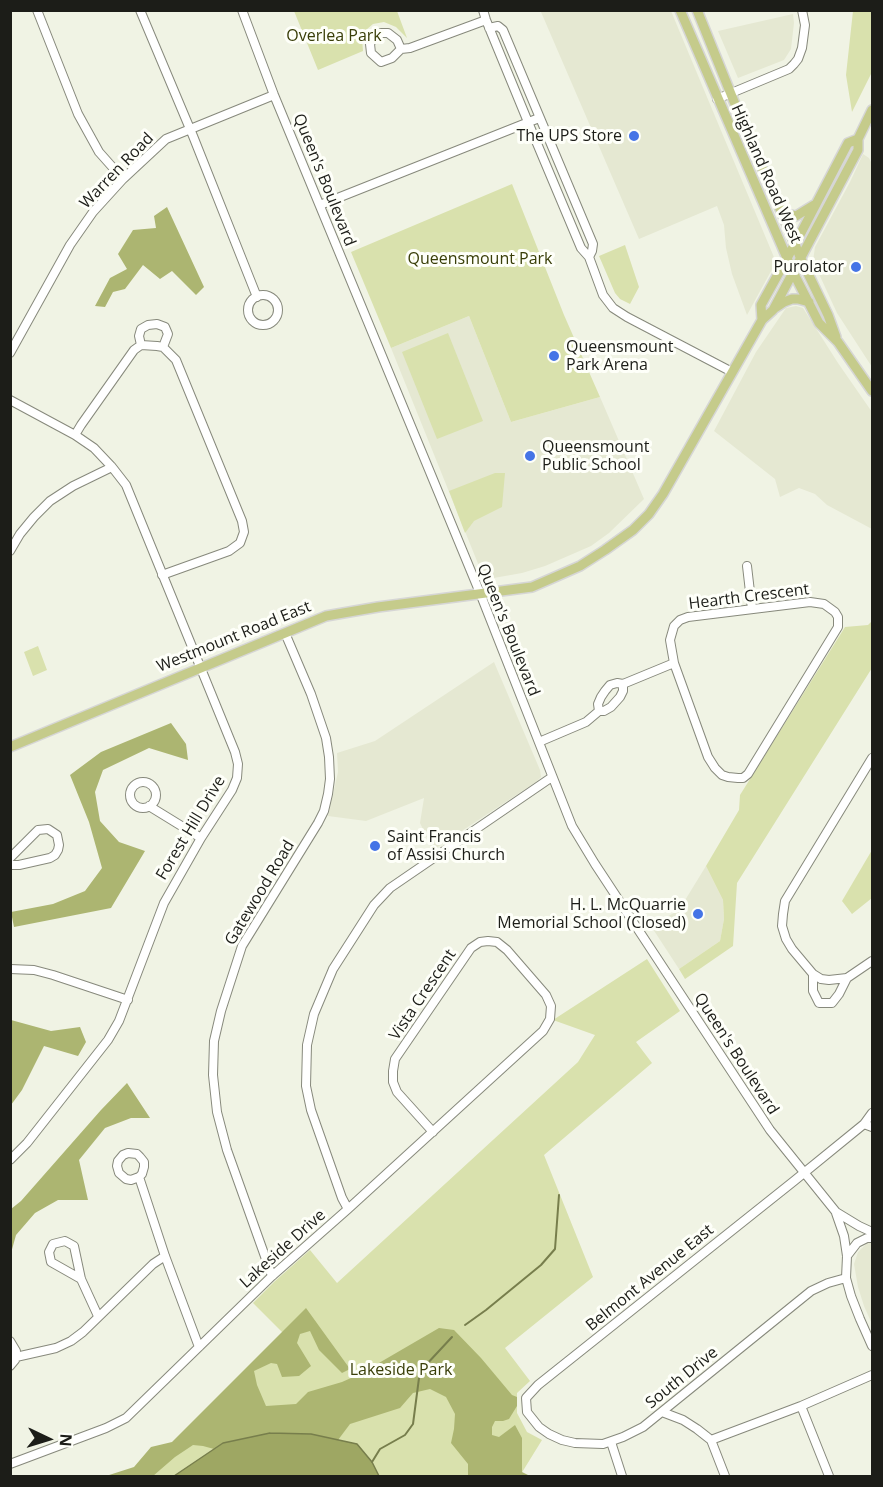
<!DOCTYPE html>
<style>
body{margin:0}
#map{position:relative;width:883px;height:1487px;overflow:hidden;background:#f0f3e4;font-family:"Open Sans",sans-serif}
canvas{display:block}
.frame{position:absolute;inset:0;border:12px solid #1c1d18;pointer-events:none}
.north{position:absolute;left:18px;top:1409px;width:60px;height:60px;-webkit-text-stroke:4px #fefff9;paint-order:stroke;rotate:94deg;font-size:16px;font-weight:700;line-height:24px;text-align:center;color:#1c1d18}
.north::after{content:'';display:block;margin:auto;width:21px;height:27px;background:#1c1d18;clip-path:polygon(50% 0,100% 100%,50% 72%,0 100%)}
</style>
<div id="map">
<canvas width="883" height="1487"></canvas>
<div class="frame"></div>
<div class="north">N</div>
</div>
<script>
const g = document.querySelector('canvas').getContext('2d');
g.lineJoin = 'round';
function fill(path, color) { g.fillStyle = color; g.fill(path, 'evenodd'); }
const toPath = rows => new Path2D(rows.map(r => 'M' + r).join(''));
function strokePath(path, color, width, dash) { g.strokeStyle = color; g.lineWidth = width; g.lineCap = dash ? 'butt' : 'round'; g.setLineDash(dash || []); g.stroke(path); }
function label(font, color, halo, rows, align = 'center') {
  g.font = font + ' "Open Sans",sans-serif'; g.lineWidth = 6; g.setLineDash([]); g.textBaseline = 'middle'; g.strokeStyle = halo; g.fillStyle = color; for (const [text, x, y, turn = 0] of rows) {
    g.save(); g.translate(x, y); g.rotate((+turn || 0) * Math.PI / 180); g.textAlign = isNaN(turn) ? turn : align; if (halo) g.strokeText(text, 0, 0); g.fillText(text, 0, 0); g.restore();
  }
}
fill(toPath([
 [545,10,671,11,776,262,747,315,732,274,726,248,724,225,717,206,639,239,541,12],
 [793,14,794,23,791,49,784,60,738,78,718,31],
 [863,154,869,158,872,164,872,367,837,313,813,261,815,247,850,182],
 [796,306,803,308,838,363,872,412,872,529,827,505,815,494,799,488,780,497,775,479,714,431,756,352,786,308],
 [469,316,511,422,600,397,644,499,609,533,591,546,545,566,522,573,488,579,483,576,391,348],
 [494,662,540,770,541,777,536,782,433,850,420,823,424,798,366,821,328,816,338,772,337,753,375,741],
 [706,866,723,900,724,919,720,941,679,969,651,926,679,910],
 [872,1242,872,1324,864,1306,858,1287,854,1264,858,1252,867,1243]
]), '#e5e8d2');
fill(toPath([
 [294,11,397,11,407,38,396,27,384,22,373,24,366,30,362,38,363,51,318,70],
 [853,11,872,11,872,72,852,112,846,75],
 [512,184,564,315,600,397,511,422,469,316,391,348,351,252],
 [625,245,639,287,630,304,620,299,615,293,599,256],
 [448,333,483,421,437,439,402,352],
 [495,473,505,473,502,507,474,521,465,533,449,491],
 [872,621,872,668,737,883,733,946,685,979,679,969,720,941,724,919,723,900,706,866,739,810,740,795,845,627,868,625],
 [38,646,47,670,33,676,24,652],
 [872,850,872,898,852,914,842,901],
 [647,959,680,1011,636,1042,652,1063,544,1155,593,1277,505,1348,530,1381,517,1393,517,1413,527,1432,542,1440,521,1474,525,1476,117,1476,157,1461,286,1336,253,1303,274,1282,310,1250,337,1283,578,1062,595,1035,553,1020]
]), '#d9e1ad');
fill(toPath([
 [167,207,204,287,196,295,172,271,160,279,143,265,125,289,113,292,105,307,95,306,110,278,127,269,118,254,133,230,156,228,154,216],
 [171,723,186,744,188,760,149,748,103,770,95,792,100,821,119,842,145,851,111,908,14,927,11,912,53,904,85,891,102,868,89,822,70,775,101,752],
 [11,1020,51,1031,80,1027,86,1042,78,1056,44,1046,22,1090,11,1105],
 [127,1083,150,1118,131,1118,105,1128,79,1160,88,1200,58,1200,35,1213,16,1235,11,1253,11,1209,21,1201,101,1110],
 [306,1308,350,1369,342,1373,319,1350,310,1331,300,1334,297,1343,311,1366,299,1376,282,1377,277,1364,271,1363,254,1371,257,1385,266,1406,296,1404,308,1392,342,1382,360,1374,439,1328,454,1330,481,1358,512,1395,517,1397,517,1406,509,1419,503,1421,495,1421,492,1427,492,1435,499,1437,515,1425,522,1438,522,1472,530,1476,468,1476,468,1464,451,1443,454,1429,455,1414,446,1397,430,1389,413,1393,400,1408,350,1424,338,1440,311,1434,270,1433,223,1443,214,1449,203,1446,193,1445,175,1457,153,1476,106,1476,134,1467,151,1447,172,1442]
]), '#acb571');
const water = toPath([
 [270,1433,311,1434,357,1444,372,1462,379,1476,174,1476,223,1443,270,1433]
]);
fill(water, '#9ea763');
strokePath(water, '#777e4c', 1.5);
strokePath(toPath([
 [465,1325,486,1310,541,1265,555,1249,559,1195],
 [372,1462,380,1449,405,1435,413,1424,419,1378,425,1366,452,1337]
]), '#777e4c', 2);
const minor = toPath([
 [37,10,78,114,99,152,123,179],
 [140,10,193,136,257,297],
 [242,10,274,95,480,593,572,826,595,864,770,1130,836,1212,859,1226,872,1232],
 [483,10,486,20,528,122,581,248,589,257,603,295,613,308,627,317,732,372],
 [489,28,498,26,503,30,593,244,592,251,589,257],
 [401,49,397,40,388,33,381,33,374,36,370,44,371,53,381,62,392,58,401,49,410,48,486,20],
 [717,99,789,69,794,64,798,59,802,48,805,25,802,10],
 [320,205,539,118],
 '248 310a15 15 0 1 1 30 0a15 15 0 1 1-30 0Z',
 [141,345,139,336,141,329,148,325,157,324,165,327,168,334,163,347],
 [10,353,70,245,93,212,123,179,166,139,274,95],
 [10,400,75,435,94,448,112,467,126,485,235,752,238,764,237,778,232,790,201,838,164,903,119,1021,108,1040,27,1143,10,1160],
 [75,435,81,425,134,350,141,345,157,346,163,347,176,360,242,521,244,532,240,543,229,551,162,575],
 [10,551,20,534,34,517,50,501,73,486,112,467],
 [747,566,752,609],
 [810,602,824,604,835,612,838,617,838,627,748,774,743,778,738,778,728,777,722,775,715,768,708,757,674,663,670,640,674,626,680,620,688,617,810,602],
 [599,711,598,704,601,697,605,691,610,685,617,683,623,684,674,663],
 [539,742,586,722,599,711,604,711,611,707,620,697,623,691,623,684],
 [872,758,785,901,783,914,782,926,786,939,792,949,813,974,821,979,829,980,847,978,872,961],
 '130 795a13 13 0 1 1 26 0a13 13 0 1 1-26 0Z',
 [149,806,201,838],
 [10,858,38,830,48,829,57,835,59,845,58,850,55,855,50,858,19,865,10,865],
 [10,969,34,970,53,975,128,1000],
 [813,974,813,991,819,1003,832,1003,839,994,847,978],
 [864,1124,872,1127],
 [139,1177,131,1180,126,1179,119,1173,117,1166,118,1161,123,1155,128,1153,137,1154,140,1157,144,1162,144,1167,142,1174,139,1177,165,1256,199,1347],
 [348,1209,342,1198,311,1110,306,1086,307,1045,314,1014,333,969,374,905,390,888,552,777],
 [836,1213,844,1236,847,1256,846,1278,851,1296,860,1319,872,1346],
 [847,1256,857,1243,867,1238,872,1238],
 [272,1276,227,1150,217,1112,213,1075,214,1041,221,1011,242,946,318,823,324,811,328,794,330,779,329,757,326,738,311,694,285,633],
 [846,1278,828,1283,811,1291,643,1427,623,1437,603,1444,575,1443,562,1440,549,1434,539,1427,527,1412,526,1398,538,1385,794,1181,864,1124,872,1113],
 [81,1279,51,1262,49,1252,53,1244,65,1241,74,1246,81,1279,98,1316],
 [10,1341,16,1351,15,1360,10,1366],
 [16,1357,56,1348,71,1341,83,1332,153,1264,165,1256],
 [801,1406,829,1476],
 [662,1412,683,1420,697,1429,711,1440,725,1476],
 [711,1440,801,1406,872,1375],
 [611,1442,622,1476],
 [10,1464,106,1428,126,1418,272,1276,348,1209,543,1031,550,1019,551,1006,546,995,507,950,497,942,488,941,480,942,471,948,395,1059,393,1071,393,1082,397,1092,433,1132]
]);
const major = toPath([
 [680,10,793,272,819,323,838,342,872,391],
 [697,10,735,104,795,244,800,257,828,315,836,337],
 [782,213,796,216,814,205],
 [775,308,784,302,792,299,798,299,809,302],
 [762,320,761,305,802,231,848,143,858,139],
 [10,747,326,616,378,607,532,587,580,566,605,550,633,530,649,514,663,494,762,320,773,310,858,150,858,139,872,110]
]);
strokePath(minor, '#87897c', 10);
strokePath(major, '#d6d6d5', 12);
strokePath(minor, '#fff', 8);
strokePath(major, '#c5cb8b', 9);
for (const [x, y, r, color] of [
 [634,136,6,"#4574e6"],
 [856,267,6,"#4574e6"],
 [554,356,6,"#4574e6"],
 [530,456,6,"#4574e6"],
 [375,846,6,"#4574e6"],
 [698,914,6,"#4574e6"]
]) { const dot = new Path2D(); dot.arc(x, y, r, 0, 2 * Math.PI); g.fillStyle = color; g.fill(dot); strokePath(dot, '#fefff9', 2); }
label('16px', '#393e08', '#fefff9', [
 ["Overlea Park",334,36],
 ["Queensmount Park",480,259],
 ["Lakeside Park",401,1370]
]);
label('16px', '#1c1d18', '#fefff9', [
 ["The UPS Store",622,136],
 ["Purolator",844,267],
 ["Queensmount",566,347,"left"],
 ["Park Arena",566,365,"left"],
 ["Queensmount",542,447,"left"],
 ["Public School",542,465,"left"],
 ["Saint Francis",387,837,"left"],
 ["of Assisi Church",387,855,"left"],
 ["H. L. McQuarrie",686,905],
 ["Memorial School (Closed)",686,923]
], 'right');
label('16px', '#1c1d18', '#fefff9', [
 ["Warren Road",117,171,-46],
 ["Highland Road West",766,174,66],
 ["Queen's Boulevard",324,180,68],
 ["Hearth Crescent",749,597,-7],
 ["Queen's Boulevard",508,630,68],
 ["Westmount Road East",234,637,-22],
 ["Forest Hill Drive",191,828,-59],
 ["Gatewood Road",260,893,-59],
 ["Vista Crescent",423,995,-56],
 ["Queen's Boulevard",736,1054,57],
 ["Lakeside Drive",283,1249,-42],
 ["Belmont Avenue East",650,1278,-39],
 ["South Drive",682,1378,-39]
]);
</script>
